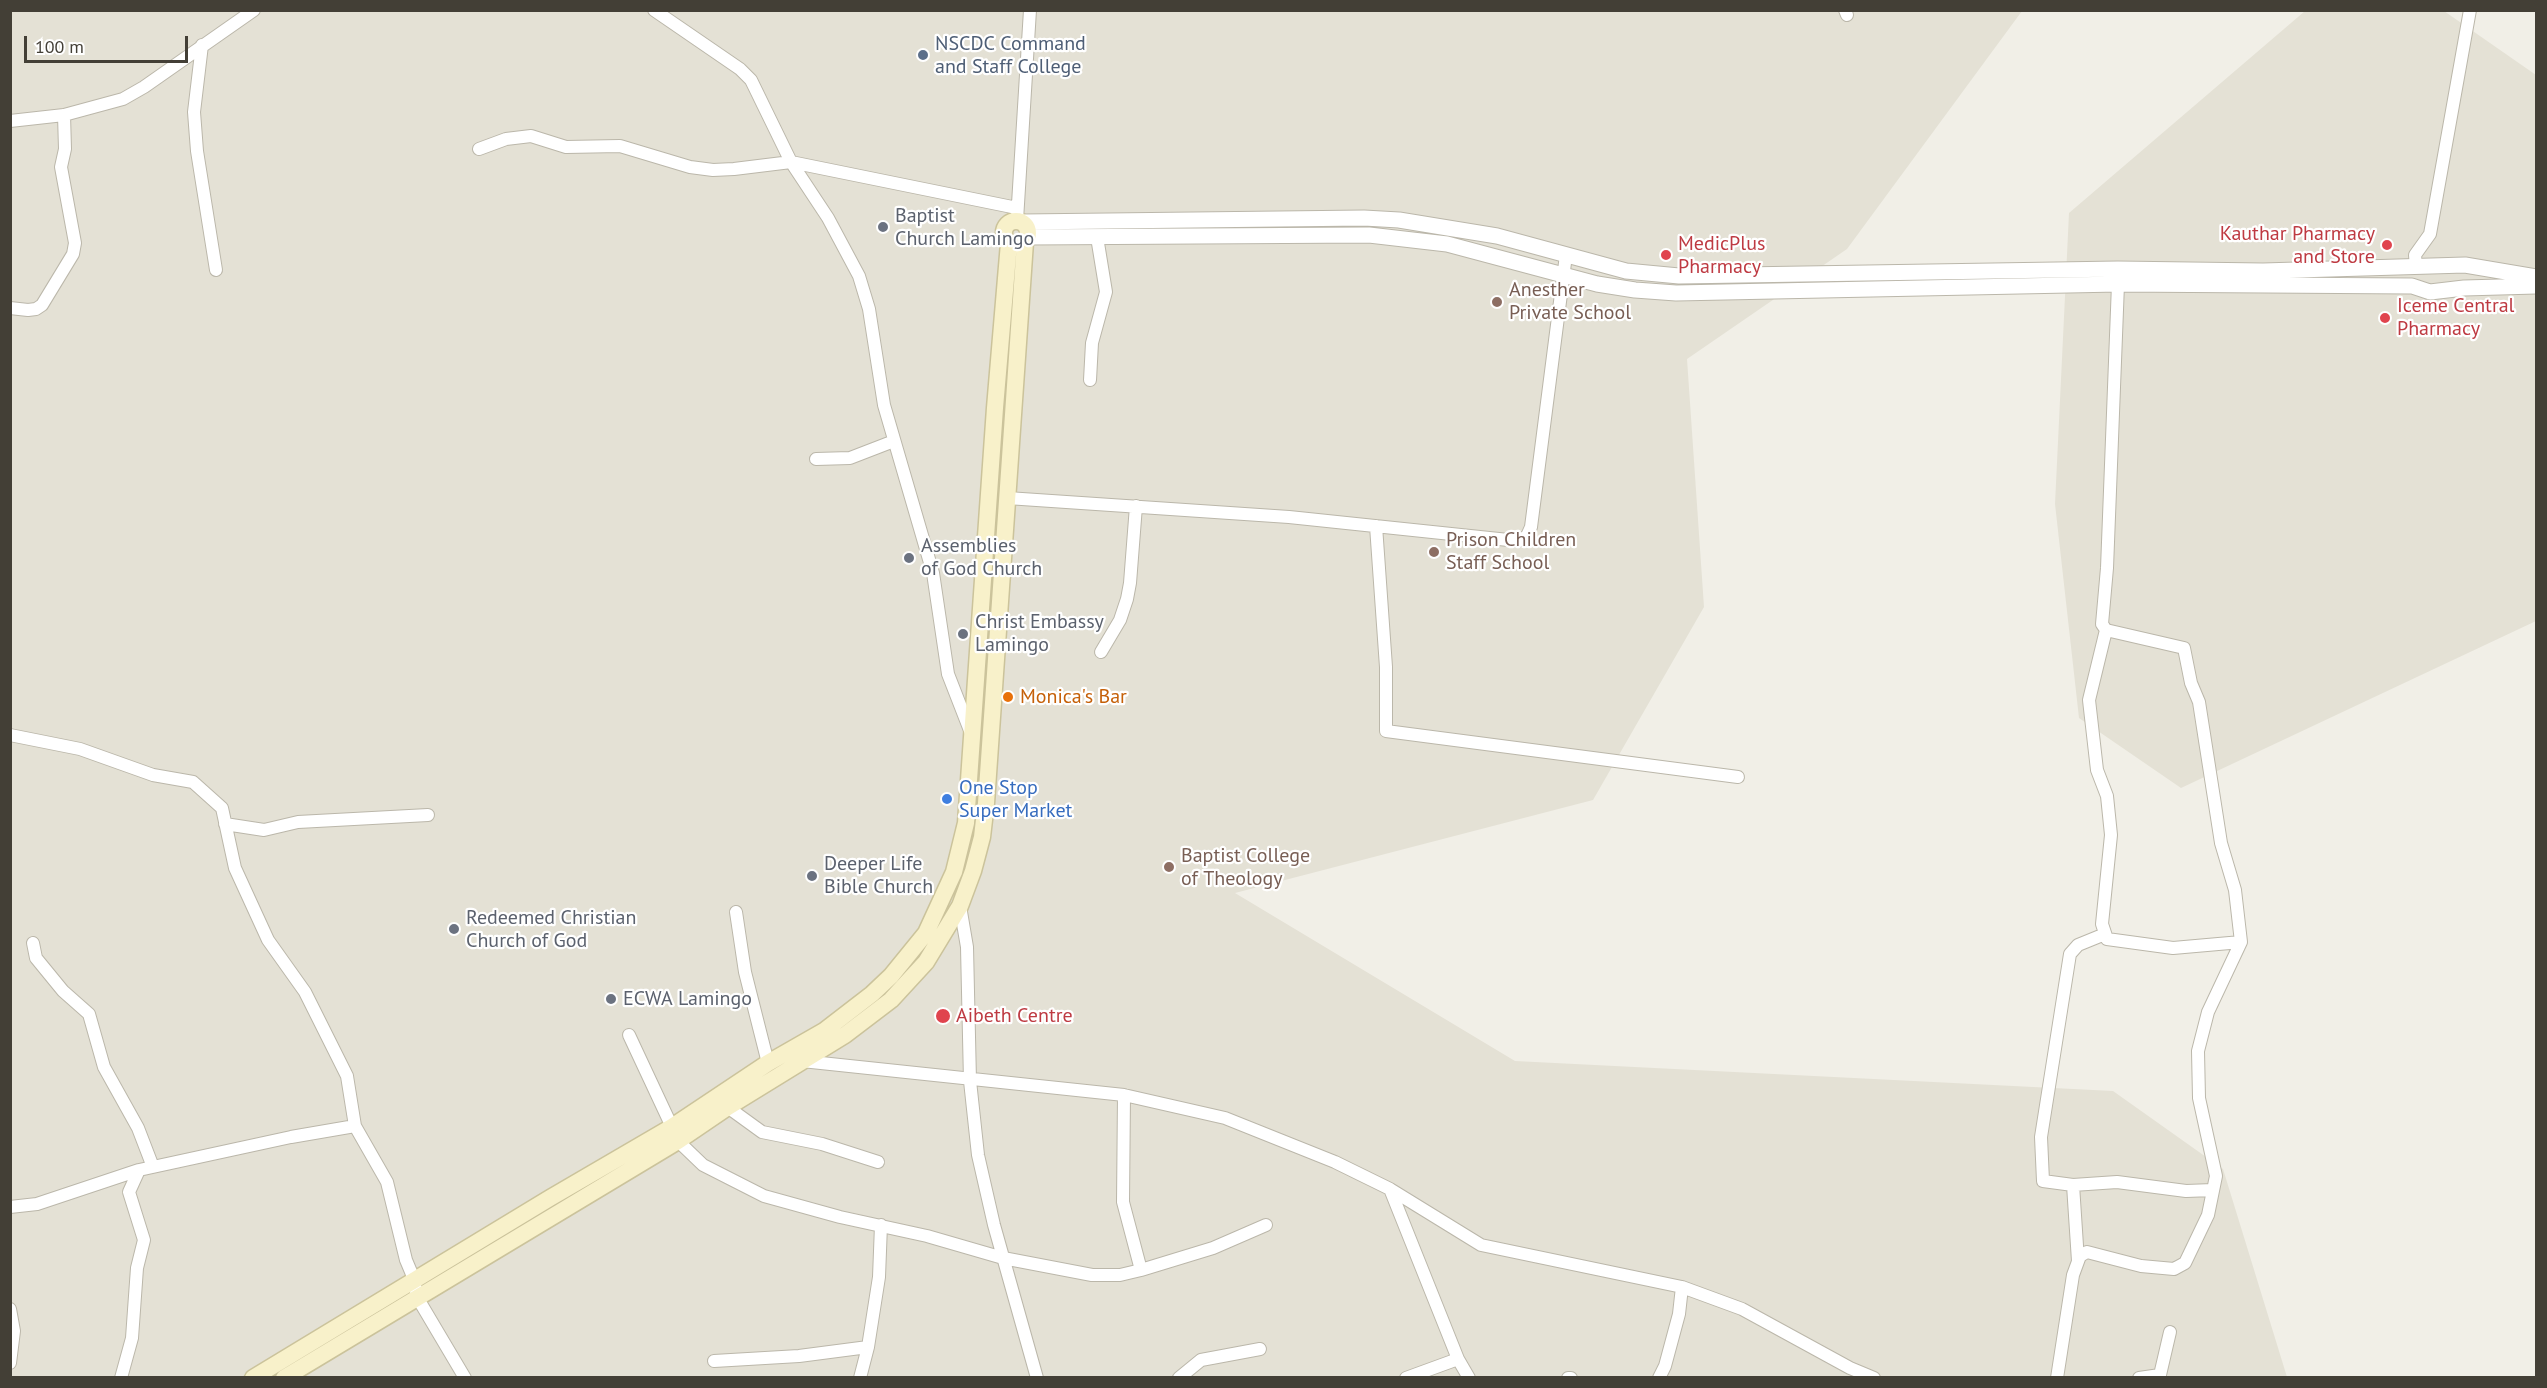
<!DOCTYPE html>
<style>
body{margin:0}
#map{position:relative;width:2547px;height:1388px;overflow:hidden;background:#f1efe7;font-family:"PT Sans",sans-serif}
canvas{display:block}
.frame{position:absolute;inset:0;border:12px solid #433f36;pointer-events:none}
.scale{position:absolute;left:24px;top:36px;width:164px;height:27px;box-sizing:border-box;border:3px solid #433f36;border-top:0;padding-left:8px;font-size:18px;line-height:21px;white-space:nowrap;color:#433f36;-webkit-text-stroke:4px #fff;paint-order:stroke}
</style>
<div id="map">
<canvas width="2547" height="1388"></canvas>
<div class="frame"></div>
<div class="scale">100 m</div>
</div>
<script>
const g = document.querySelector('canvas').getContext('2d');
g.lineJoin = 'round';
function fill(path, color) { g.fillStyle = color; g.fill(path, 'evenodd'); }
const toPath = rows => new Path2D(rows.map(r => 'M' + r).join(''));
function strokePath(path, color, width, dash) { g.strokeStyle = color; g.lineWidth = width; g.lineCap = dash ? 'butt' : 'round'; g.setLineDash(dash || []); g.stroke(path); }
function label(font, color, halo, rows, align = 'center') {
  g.font = font + ' "PT Sans",sans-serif'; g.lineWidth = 4.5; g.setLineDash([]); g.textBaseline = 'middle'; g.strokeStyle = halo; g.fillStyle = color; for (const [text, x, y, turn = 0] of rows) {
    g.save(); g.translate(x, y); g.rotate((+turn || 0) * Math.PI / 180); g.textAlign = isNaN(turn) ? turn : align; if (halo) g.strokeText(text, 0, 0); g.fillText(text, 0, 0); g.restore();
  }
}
fill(toPath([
 [10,11,2022,11,1847,249,1687,359,1704,607,1593,800,1235,893,1515,1061,2113,1091,2223,1169,2287,1377,11,1377],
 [2305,11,2444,11,2536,75,2536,621,2181,788,2079,718,2055,504,2069,213]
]), '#e4e1d5');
const minor = toPath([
 [654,10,740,69,751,80,791,162,828,218,859,276,869,309,884,405,933,573,948,674,971,733],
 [1845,10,1847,15],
 [202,45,194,112,197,151,216,270],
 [10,121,64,115,123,99,144,87,254,10],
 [479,149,506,139,531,136,566,147,620,146,690,167,713,170,734,169,791,162,1017,208],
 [1017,220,1030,10],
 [2416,267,2415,255,2430,234,2470,10],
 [10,308,28,310,36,309,42,305,73,254,75,243,61,167,65,149,64,115],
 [1090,380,1092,343,1106,292,1097,237],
 [816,459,850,458,894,441],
 [1007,498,1289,517,1518,541,1527,536,1531,527,1566,255],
 [1376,526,1386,667,1386,731,1738,777],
 [2106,630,2089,700,2097,770,2107,796,2111,835,2102,924,2107,939,2173,948,2241,942],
 [1101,652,1120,620,1127,599,1130,583,1136,506],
 [10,735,80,749,153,775,193,782,222,808,235,868,268,940,305,992,347,1076,355,1126],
 [225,824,264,830,298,822,428,815],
 [960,906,967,947,970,1081,978,1155,994,1225,1037,1378],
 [736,912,745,972,768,1063],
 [33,943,36,958,63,991,89,1014,104,1067,138,1128,153,1167],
 [629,1035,672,1127],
 [802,1061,1124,1095,1225,1118,1335,1162,1390,1189,1458,1359,1469,1378],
 [1124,1095,1123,1202,1141,1270],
 [722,1103,762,1132,822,1144,878,1162],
 [678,1141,703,1165,764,1196,840,1217,927,1236,1003,1258,1092,1275,1120,1275,1141,1270,1213,1248,1266,1225],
 [2073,1185,2117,1182,2186,1191,2213,1190],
 [1390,1189,1481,1245,1682,1287,1742,1309,1850,1368,1874,1378],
 [10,1207,37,1204,139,1170,291,1137,355,1126,387,1182,406,1260,414,1279,417,1297,465,1378],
 [2078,1261,2073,1185,2043,1181,2041,1137,2070,954,2078,945,2105,934],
 [10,1309,14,1331,10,1363],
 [714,1361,799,1356,868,1347],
 [121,1378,132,1338,137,1268,144,1240,129,1192,139,1170],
 [860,1378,868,1347,879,1277,881,1225],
 [1179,1378,1201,1360,1260,1349],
 [1406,1378,1458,1359],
 [1568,1378,1571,1378],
 [1659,1378,1665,1366,1679,1314,1682,1287],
 [2057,1378,2073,1275,2080,1256,2087,1252,2141,1266,2174,1269,2185,1263,2208,1215,2216,1176,2199,1098,2198,1051,2208,1012,2241,942,2235,890,2221,843,2199,702,2191,683,2184,648,2106,630,2102,624,2107,568,2118,284],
 [2139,1378,2160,1375,2170,1332]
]);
const tertiary = toPath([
 [1023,222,1364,218,1399,220,1497,236,1626,271,1679,276,2118,269,2263,271,2465,265,2536,277],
 [1028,237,1369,235,1447,244,1597,284,1635,290,1676,293,2118,284,2412,286,2430,292,2464,288,2536,286]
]);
const secondary = toPath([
 '1004 233a12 12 0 1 1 24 0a12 12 0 1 1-24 0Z',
 [253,1378,550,1198,672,1127,768,1063,824,1031,872,994,891,976,926,933,954,872,966,823,995,408,1009,243],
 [284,1378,678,1141,728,1107,845,1035,891,1000,926,962,960,906,973,871,982,837,986,803,1025,242]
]);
strokePath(minor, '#bbb7aa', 14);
strokePath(tertiary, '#bbb7aa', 17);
strokePath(secondary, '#cbc39b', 19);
strokePath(minor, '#fff', 12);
strokePath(tertiary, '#fff', 15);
strokePath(secondary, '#f8f1ca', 16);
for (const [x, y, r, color] of [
 [923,55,6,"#5c6f8a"],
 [883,227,6,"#6b7280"],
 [2387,245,6,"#e0444e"],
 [1666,255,6,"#e0444e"],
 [1497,302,6,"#8d6e63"],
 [2385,318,6,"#e0444e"],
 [1434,552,6,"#8d6e63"],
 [909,558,6,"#6b7280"],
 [963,634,6,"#6b7280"],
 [1008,697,6,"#e8710a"],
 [947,799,6,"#3f7fe0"],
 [1169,867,6,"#8d6e63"],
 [812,876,6,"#6b7280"],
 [454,929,6,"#6b7280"],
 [611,999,6,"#6b7280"],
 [943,1016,8,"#e0444e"]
]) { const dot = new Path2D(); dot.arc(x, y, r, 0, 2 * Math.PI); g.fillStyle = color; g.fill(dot); strokePath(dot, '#fff', 2); }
label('20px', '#4e5e75', '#fff', [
 ["NSCDC Command",935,44],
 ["and Staff College",935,67]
], 'left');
label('20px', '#5b616d', '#fff', [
 ["Baptist",895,216],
 ["Church Lamingo",895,239],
 ["Assemblies",921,546],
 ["of God Church",921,569],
 ["Christ Embassy",975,622],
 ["Lamingo",975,645],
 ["Deeper Life",824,864],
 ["Bible Church",824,887],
 ["Redeemed Christian",466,918],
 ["Church of God",466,941],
 ["ECWA Lamingo",623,999]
], 'left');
label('20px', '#be3a42', '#fff', [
 ["Kauthar Pharmacy",2375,234,"right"],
 ["and Store",2375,257,"right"],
 ["MedicPlus",1678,244],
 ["Pharmacy",1678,267],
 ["Iceme Central",2397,306],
 ["Pharmacy",2397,329],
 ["Aibeth Centre",956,1016]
], 'left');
label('20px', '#785e54', '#fff', [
 ["Anesther",1509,290],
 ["Private School",1509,313],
 ["Prison Children",1446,540],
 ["Staff School",1446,563],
 ["Baptist College",1181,856],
 ["of Theology",1181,879]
], 'left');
label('20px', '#c56008', '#fff', [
 ["Monica's Bar",1020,697]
], 'left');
label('20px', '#366cbe', '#fff', [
 ["One Stop",959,788],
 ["Super Market",959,811]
], 'left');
</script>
